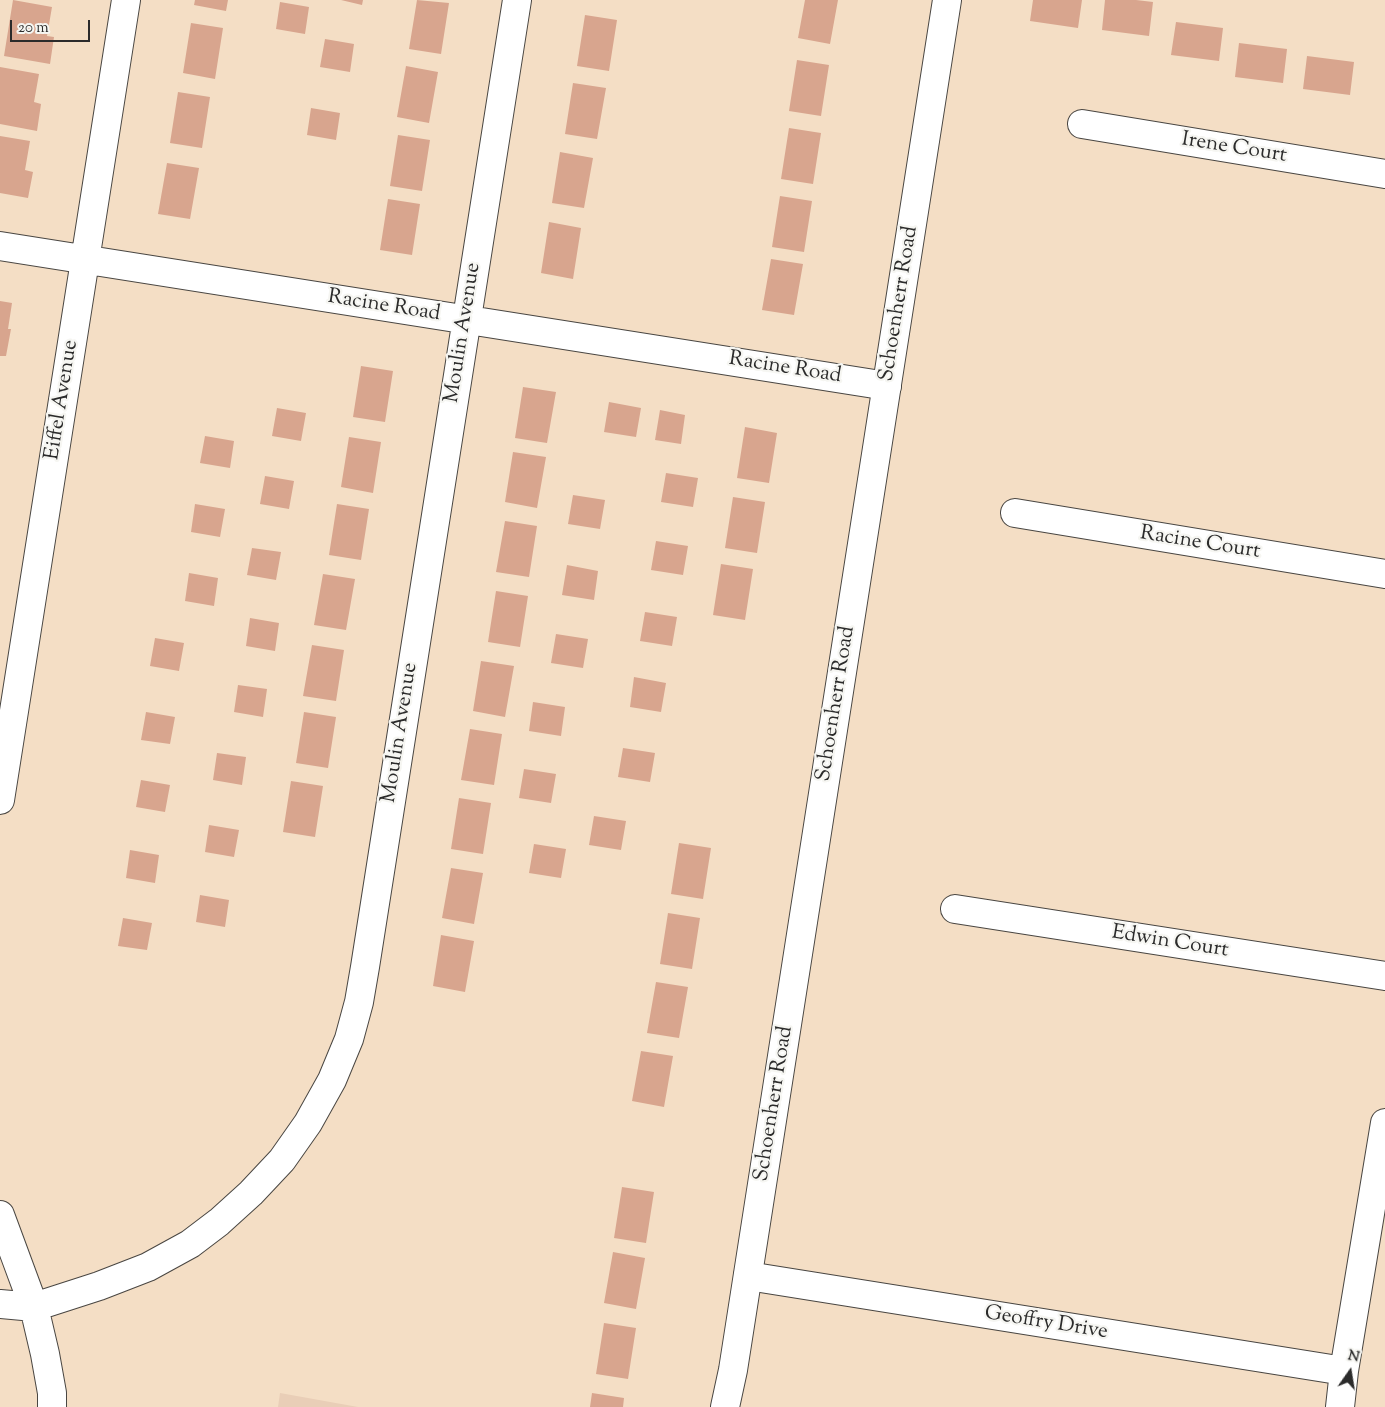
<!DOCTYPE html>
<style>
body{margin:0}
#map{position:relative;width:1385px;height:1407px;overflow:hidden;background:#f4dec5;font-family:"Sorts Mill Goudy",serif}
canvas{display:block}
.north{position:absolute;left:1325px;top:1347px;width:50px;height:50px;-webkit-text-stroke:4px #f6f6f2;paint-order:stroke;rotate:13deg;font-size:14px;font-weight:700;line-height:20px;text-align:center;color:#2b2b2b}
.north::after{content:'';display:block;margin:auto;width:18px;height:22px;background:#2b2b2b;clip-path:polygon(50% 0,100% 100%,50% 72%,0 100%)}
.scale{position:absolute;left:10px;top:20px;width:80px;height:22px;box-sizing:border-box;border:2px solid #2b2b2b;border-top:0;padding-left:6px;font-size:15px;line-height:18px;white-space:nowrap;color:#2b2b2b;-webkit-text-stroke:4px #f6f6f2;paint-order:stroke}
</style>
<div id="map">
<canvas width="1385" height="1407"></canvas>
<div class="north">N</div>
<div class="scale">20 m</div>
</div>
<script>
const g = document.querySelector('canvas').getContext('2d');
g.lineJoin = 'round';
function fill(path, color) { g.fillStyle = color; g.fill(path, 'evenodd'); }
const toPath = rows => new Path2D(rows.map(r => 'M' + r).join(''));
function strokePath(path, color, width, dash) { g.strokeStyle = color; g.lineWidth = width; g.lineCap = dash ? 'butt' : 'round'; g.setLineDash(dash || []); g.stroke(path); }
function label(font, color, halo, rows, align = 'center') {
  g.font = font + ' "Sorts Mill Goudy",serif'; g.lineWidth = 4.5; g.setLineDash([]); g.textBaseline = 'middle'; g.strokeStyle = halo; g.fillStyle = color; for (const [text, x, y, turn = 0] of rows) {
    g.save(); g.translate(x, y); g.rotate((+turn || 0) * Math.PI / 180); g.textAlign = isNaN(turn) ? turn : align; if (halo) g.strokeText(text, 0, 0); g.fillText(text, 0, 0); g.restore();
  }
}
fill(toPath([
 [280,1393,358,1407,278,1407]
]), '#e9ceb7');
fill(toPath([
 [13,0,52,7,47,36,54,37,50,64,4,56],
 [195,0,228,0,226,11,194,5],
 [341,0,363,0,362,5],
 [417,0,449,3,441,54,409,49],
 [805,0,838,0,830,44,798,38],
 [1033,0,1082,0,1078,28,1030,21],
 [1105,0,1136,0,1153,2,1149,36,1102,30],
 [280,2,309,7,305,34,276,29],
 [585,15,617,20,609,71,577,66],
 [1176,22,1223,28,1219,61,1171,55],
 [191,23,223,28,215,79,183,73],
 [325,39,354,44,350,72,320,67],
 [1239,43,1287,49,1283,83,1235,77],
 [1307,56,1354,62,1350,95,1303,89],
 [797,60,829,65,821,116,789,111],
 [406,66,438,72,429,123,397,117],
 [0,67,39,74,34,102,41,104,37,131,0,124],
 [573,83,606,88,597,139,565,134],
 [178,92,210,97,202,148,170,143],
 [311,108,340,113,336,140,307,135],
 [789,128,821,133,813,184,781,179],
 [398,135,430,140,422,191,390,186],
 [0,136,30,141,25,170,33,172,28,198,0,193],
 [560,152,593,158,584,208,552,203],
 [167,163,199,168,190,219,158,214],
 [780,196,812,201,804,252,772,247],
 [388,199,420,204,412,255,380,250],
 [549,222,581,228,573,279,541,273],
 [771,259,803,264,794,315,762,310],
 [0,301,12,303,8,329,11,329,6,356,0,356],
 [361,366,393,371,385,422,353,417],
 [523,387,556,392,547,443,515,438],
 [609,402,641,408,636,437,604,432],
 [277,408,306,413,301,441,272,436],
 [660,410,685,415,681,444,655,440],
 [745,427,777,433,769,483,737,478],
 [205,436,234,441,230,468,200,463],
 [349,437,381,442,373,493,341,487],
 [513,452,546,457,537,508,505,502],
 [666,473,698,478,693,507,661,502],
 [265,476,294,481,289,509,260,504],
 [573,495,605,500,600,529,568,524],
 [733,497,765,502,757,553,725,548],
 [195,504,225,509,220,537,191,532],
 [337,504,369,509,361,560,329,555],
 [505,521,537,526,529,577,496,572],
 [656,541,688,546,683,575,651,570],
 [252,548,281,552,276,580,247,575],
 [721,564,753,569,745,620,713,615],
 [567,565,598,571,594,600,562,595],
 [189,573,218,578,214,606,185,601],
 [323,574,355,579,346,630,314,625],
 [496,591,528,596,520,647,488,642],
 [645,612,677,617,672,646,640,641],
 [250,618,279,623,275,651,246,646],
 [556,634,588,639,583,668,551,663],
 [155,638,184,643,179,671,150,666],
 [312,645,344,650,336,701,303,696],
 [481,661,514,666,505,717,473,711],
 [634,677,666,683,661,712,630,707],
 [238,685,267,689,263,717,234,712],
 [533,702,565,707,561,736,529,731],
 [146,712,175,717,170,744,141,740],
 [304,712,336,717,328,768,296,763],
 [470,729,502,734,494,785,461,780],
 [623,748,655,753,650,782,618,777],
 [217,753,246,757,242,785,213,780],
 [524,769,556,774,551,803,519,798],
 [141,780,170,785,165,812,136,807],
 [291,781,323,786,315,837,283,832],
 [459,798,491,803,483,854,451,849],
 [594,816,626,821,621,850,589,845],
 [209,825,239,830,234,857,205,852],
 [679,843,711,848,703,899,671,894],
 [534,844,566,849,561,878,529,873],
 [130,850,159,855,155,883,126,878],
 [451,868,483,873,474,924,442,918],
 [200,895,229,900,225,927,196,922],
 [668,913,700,918,692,969,660,964],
 [123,918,152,923,147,950,118,946],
 [441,935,474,941,465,992,433,986],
 [656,982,688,987,679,1038,647,1033],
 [641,1051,673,1056,664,1107,632,1101],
 [622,1187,654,1192,646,1243,614,1238],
 [613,1252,645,1258,636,1309,604,1303],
 [604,1323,636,1328,628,1379,596,1374],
 [592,1393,624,1398,623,1407,590,1407]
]), '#d8a58e');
const street = toPath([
 [1082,124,1385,174],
 [0,246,887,386],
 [1015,513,1385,574],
 [0,800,126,0],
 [955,909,1385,976],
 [0,1215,34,1307,45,1354,52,1393,52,1407],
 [748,1276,1344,1371],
 [0,1304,34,1307,99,1286,148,1267,190,1244,219,1222,251,1193,282,1160,308,1123,332,1080,349,1039,359,1002,365,967,517,0],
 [1340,1407,1344,1371,1385,1123]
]);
const secondary = toPath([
 [725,1407,733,1370,947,0]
]);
strokePath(street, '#494642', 30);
strokePath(secondary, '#494642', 30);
strokePath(street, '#fff', 28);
strokePath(secondary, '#fff', 28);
label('21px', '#2b2b2b', '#f6f6f2', [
 ["Irene Court",1234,149,9],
 ["Schoenherr Road",900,304,-81],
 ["Racine Road",384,307,9],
 ["Moulin Avenue",464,333,-81],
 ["Racine Road",785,369,9],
 ["Eiffel Avenue",63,400,-81],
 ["Racine Court",1200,544,9],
 ["Schoenherr Road",837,704,-81],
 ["Moulin Avenue",401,733,-81],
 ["Edwin Court",1170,943,9],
 ["Schoenherr Road",775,1104,-81],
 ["Geoffry Drive",1046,1324,9]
]);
</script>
